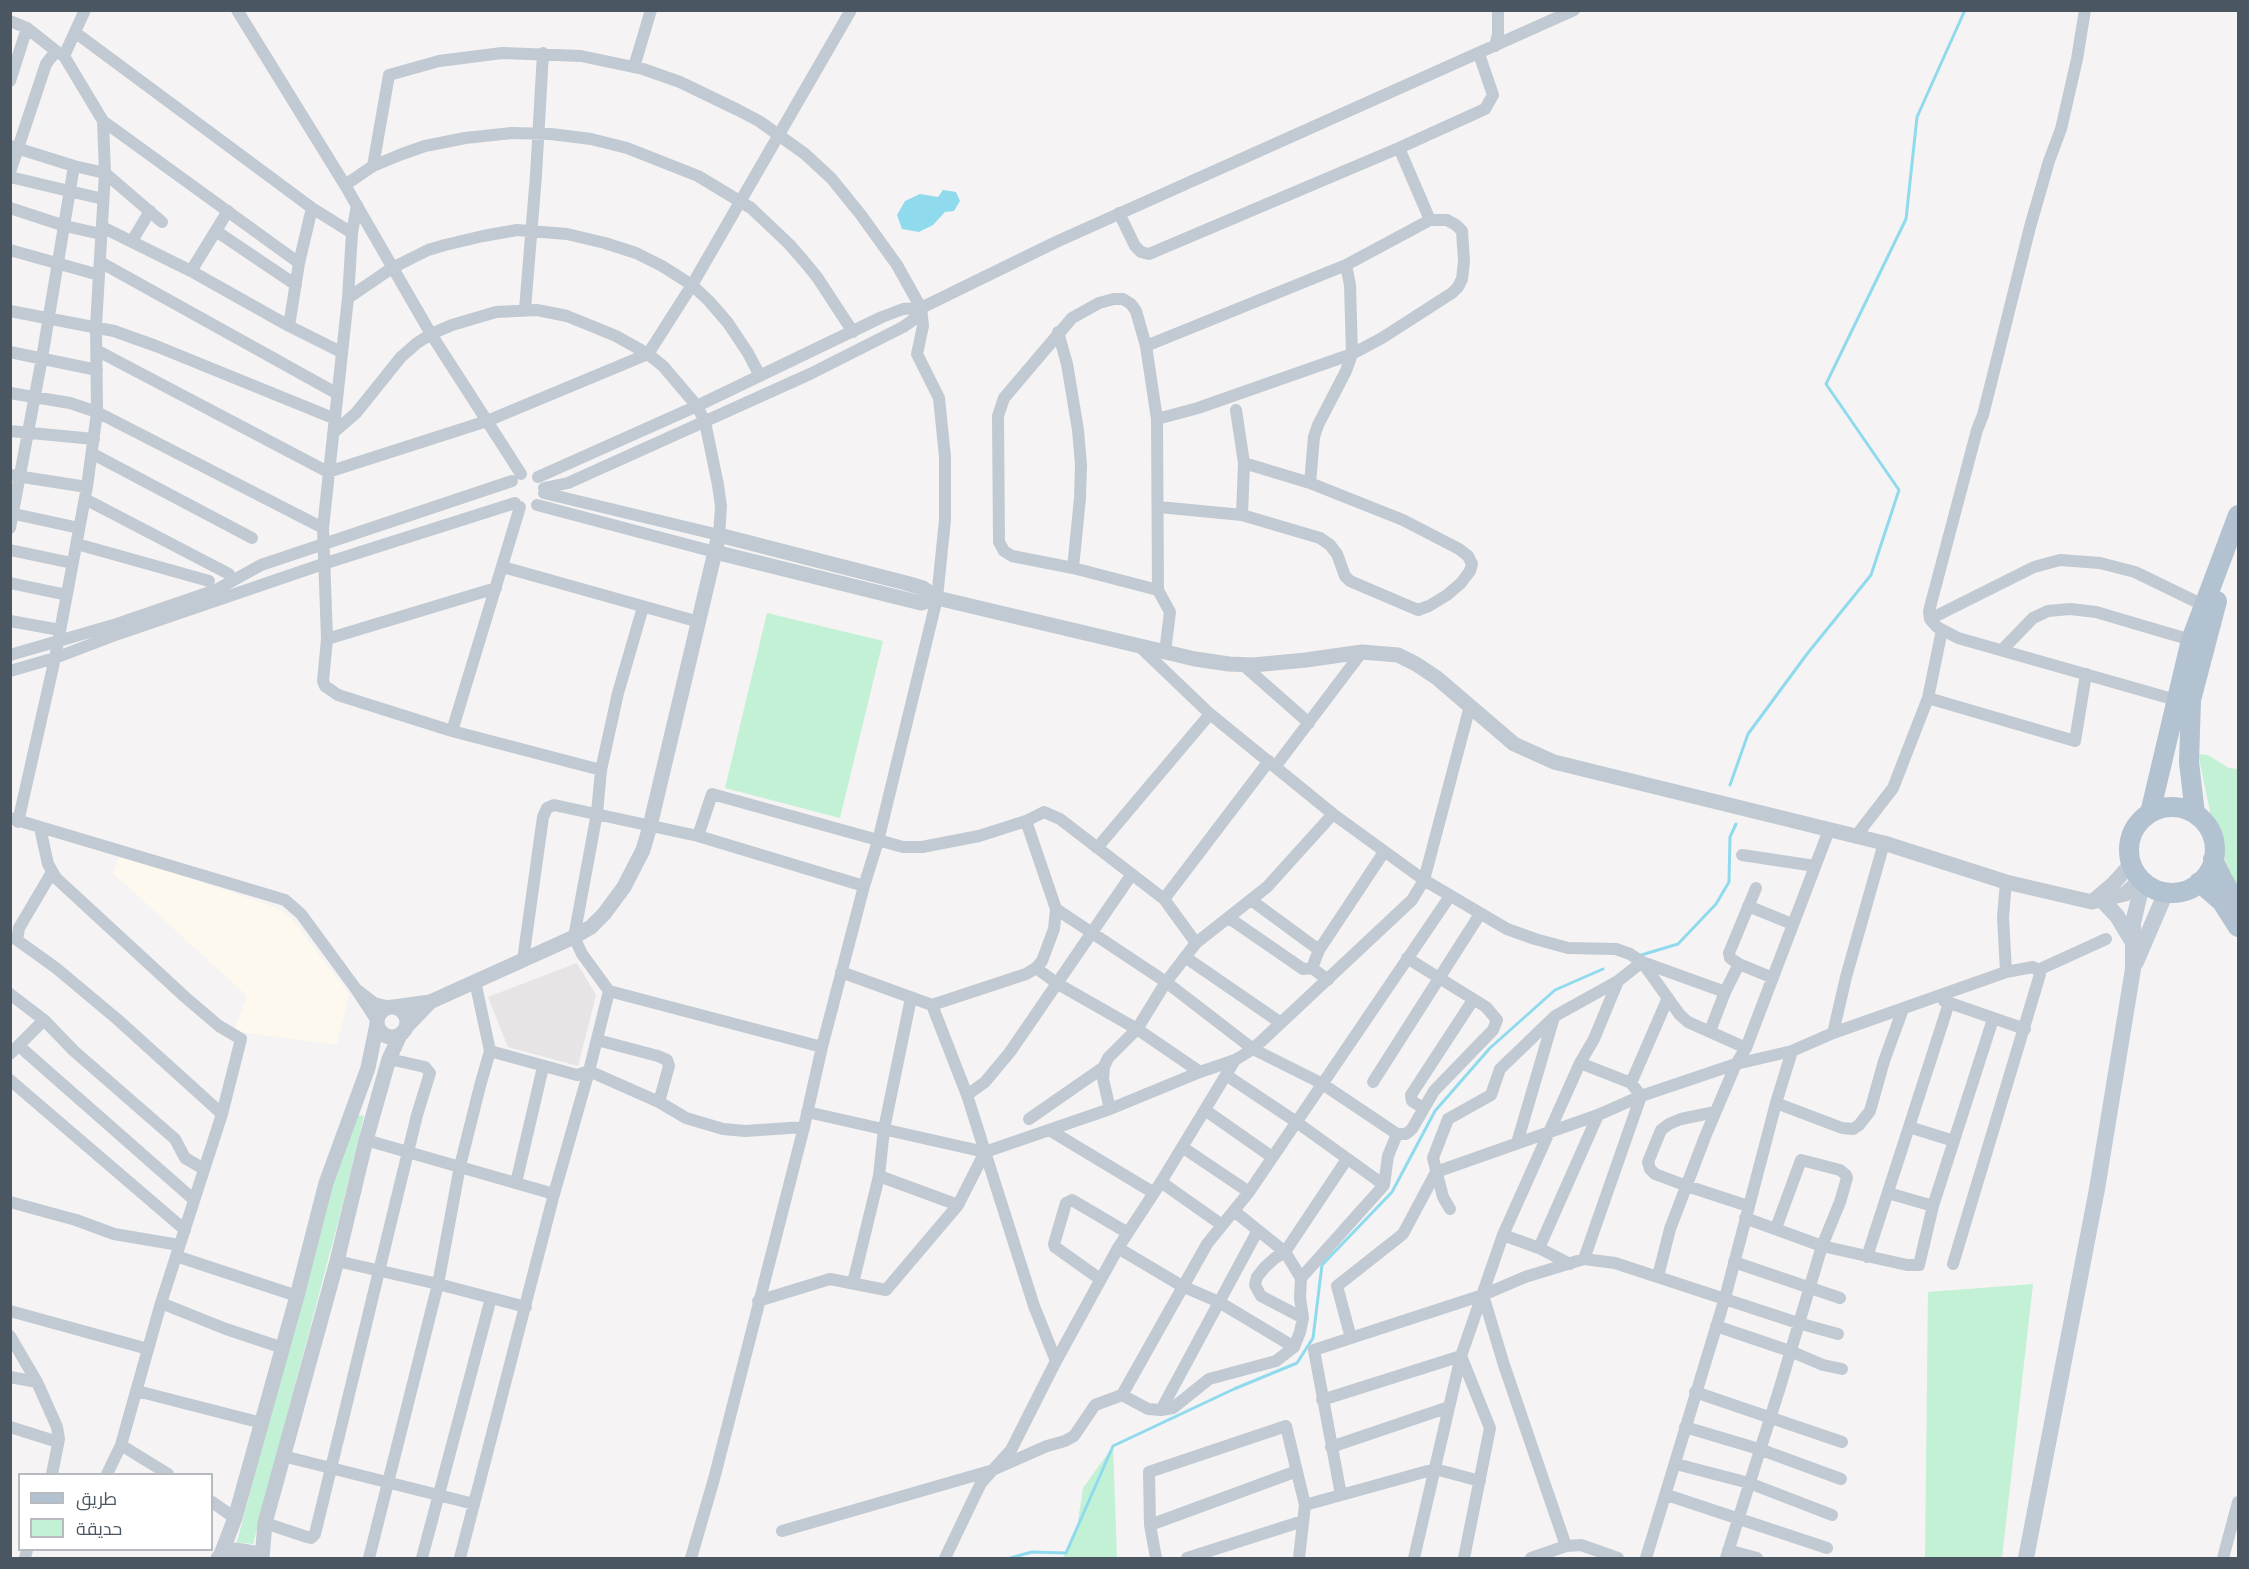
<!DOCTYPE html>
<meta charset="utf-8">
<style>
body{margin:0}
#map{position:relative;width:2249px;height:1569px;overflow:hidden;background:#f5f3f3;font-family:Jost,Cairo,sans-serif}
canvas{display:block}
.frame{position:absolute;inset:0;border:12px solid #4a5661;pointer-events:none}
.legend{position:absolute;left:18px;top:1473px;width:195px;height:78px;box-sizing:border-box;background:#fff;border:2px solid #b7bbc0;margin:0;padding:8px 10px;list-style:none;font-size:18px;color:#4a5661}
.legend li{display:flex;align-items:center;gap:12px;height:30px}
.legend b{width:30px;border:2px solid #b7bbc0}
</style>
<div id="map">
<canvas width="2249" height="1569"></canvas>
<div class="frame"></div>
<ul class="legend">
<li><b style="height:8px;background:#b3c2d1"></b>طريق</li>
<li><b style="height:16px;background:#c3f1d5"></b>حديقة</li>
</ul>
</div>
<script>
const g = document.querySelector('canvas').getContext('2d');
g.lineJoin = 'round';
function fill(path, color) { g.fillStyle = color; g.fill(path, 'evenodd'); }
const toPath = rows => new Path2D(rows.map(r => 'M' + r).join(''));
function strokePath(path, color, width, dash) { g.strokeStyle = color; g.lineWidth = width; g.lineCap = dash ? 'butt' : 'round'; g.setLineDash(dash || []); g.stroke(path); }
fill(toPath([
 [120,855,261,902,277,908,293,920,349,994,337,1045,234,1031,247,996,113,873]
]), '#fdf9ef');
fill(toPath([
 [577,963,596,995,578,1066,508,1047,488,997]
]), '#e6e4e5');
fill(toPath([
 [767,613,883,641,840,818,725,788],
 [2198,754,2208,755,2229,768,2238,769,2238,894,2213,826],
 [358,1115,364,1116,338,1222,253,1544,237,1542,323,1216,337,1167],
 [2033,1284,2002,1558,1925,1558,1928,1292],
 [1113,1446,1117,1558,1063,1558,1077,1528,1083,1488]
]), '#c3f1d5');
fill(toPath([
 [943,190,956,192,960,201,954,211,945,212,933,225,919,232,902,229,897,215,905,201,920,194,938,197]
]), '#90daee');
strokePath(toPath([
 [1730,785,1748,734,1807,654,1871,575,1899,490,1826,384,1906,219,1917,117,1965,10],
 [1638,956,1678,944,1716,904,1729,882,1730,837,1736,824],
 [1010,1558,1032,1552,1066,1553,1113,1446,1234,1389,1297,1363,1313,1338,1322,1265,1392,1192,1435,1111,1490,1048,1555,990,1603,969]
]), '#90daee', 3);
strokePath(toPath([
 [237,10,345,185,431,334,521,474],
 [2085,10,2077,59,2061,129,2049,161,2030,227,1983,415,1977,430,1929,611,1930,619,1937,627,1958,638,2176,700],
 [10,21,27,28,56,51],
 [76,33,312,208,352,233],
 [1495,46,1498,34,1498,10],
 [634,67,651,10],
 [10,81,27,28],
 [103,121,299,263],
 [10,146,74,166,105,173,162,222],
 [373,166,389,75,439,61,502,53,581,56,643,69,680,82,738,110,759,121,805,154,831,178,861,215,897,265,921,308,923,326,917,354,939,398,945,457,945,520,937,598,878,841,864,886,822,1047,804,1127,714,1479,691,1558],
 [10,172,46,64,56,51,64,56],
 [10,177,103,199],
 [345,185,373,166,402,154,425,146,465,138,512,133,551,134,591,139,627,148,698,176,751,208,789,244,803,260,817,277,853,332],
 [357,205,352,233,348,298,323,528,327,639,323,681,325,686,338,695,452,731,601,770],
 [10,208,65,226,101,234],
 [1119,213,1135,246,1141,252,1149,254,1399,148,1485,109,1493,95,1479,54],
 [102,227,191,271,289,326,341,352],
 [216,231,296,285],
 [132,241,150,211],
 [10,250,99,275],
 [100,262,336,393],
 [191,271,228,211],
 [348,298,392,268,428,250,445,245,483,236,517,230,567,234,605,243,636,253,662,266,692,285,709,301,728,323,748,353,760,376],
 [525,309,536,175,543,53],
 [10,311,114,331,156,346,333,418],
 [289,326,299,263,312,208],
 [1058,332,1067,364,1078,430,1081,465,1080,498,1073,568],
 [1146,346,1346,265,1430,220],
 [98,351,328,472,487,421,648,354,692,285,851,10],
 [10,352,97,370],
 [10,393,70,403,97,412,323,528],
 [1236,410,1244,463,1242,515],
 [1157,419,1198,408,1352,354,1382,338,1452,293,1458,287,1462,279,1464,261,1462,231,1456,225,1447,220,1430,220,1399,148],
 [10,431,94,439],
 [333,433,356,413,401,357,417,343,431,334,452,325,496,312,537,310,567,316,616,336,648,354,663,366,697,406,705,422,718,485,721,506,719,535,544,493],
 [93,454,252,538],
 [10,475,87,487],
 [538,477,697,406,882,317,903,309,921,308,1056,242,1574,10],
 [1310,483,1314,437,1318,425,1346,371,1352,354,1350,285,1346,265],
 [544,488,568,483,810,374,903,327,913,320,921,308],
 [85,499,229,574],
 [537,505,715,552],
 [1159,507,1242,515,1320,538,1330,545,1337,554,1345,576,1350,581,1418,610,1429,606,1447,595,1461,583,1470,571,1472,564,1468,556,1459,549,1403,520,1310,483,1244,463],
 [10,513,79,528],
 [10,528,42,358,74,166],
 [77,544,209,581],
 [10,550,72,563],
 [503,567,699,622],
 [10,583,67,595],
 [1158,590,1073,568,1012,556,1004,551,999,542,998,416,1004,398,1072,318,1099,303,1114,299,1123,299,1131,304,1136,311,1146,346,1157,419,1158,590,1170,612,1165,652],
 [643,607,618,693,601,770,597,813,574,937,582,954,609,991,822,1047],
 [1930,619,2034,567,2060,560,2100,563,2135,572,2203,605],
 [10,621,60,630],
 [327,639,496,588],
 [1139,646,1210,714,1333,814,1424,880,1507,929,1535,939,1568,948,1616,949,1630,954,1642,962,1680,1015,1688,1022,1746,1048,1736,1064,1705,1137,1670,1229,1658,1276],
 [2002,650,2033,618,2048,611,2070,609,2096,612,2191,640],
 [10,655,117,624,216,590,261,565,512,481],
 [1242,664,1309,723],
 [10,671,55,658,118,634,323,564,515,503],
 [1928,698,2075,741,2086,674],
 [452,731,520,507],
 [1275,767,1362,652],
 [10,818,285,900,301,914,356,989],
 [18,822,55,658,87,487,97,412,96,326,105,173,103,121,64,56,85,10],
 [40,828,48,864,56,878,185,997,219,1026,241,1039,222,1114,161,1303,121,1445,107,1474],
 [698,836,712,794,903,847,922,847,979,836,1026,821,1044,812,1060,819,1164,899,1196,943,1166,982,1137,1029,1108,1058,1104,1067,1103,1079,1110,1109],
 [1856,836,1893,788,1928,698,1942,630],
 [1097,848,1210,714],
 [1742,855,1815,866],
 [52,872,19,928,17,940,56,968,117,1019,222,1114],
 [1756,888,1729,953,1730,958,1739,964,1773,978],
 [1164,899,1269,761],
 [1251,900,1319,950],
 [1748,906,1792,924],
 [1056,909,1166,982,1253,1049,1321,1083,1397,1134,1406,1134,1412,1129,1434,1091,1493,1030,1497,1020,1486,1007,1407,958],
 [1229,918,1303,969,1312,968],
 [1196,943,1267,887,1333,814],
 [1185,957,1281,1023],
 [523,960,543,817,547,808,554,805,698,836,864,886],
 [1036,968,1058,984,1137,1029,1200,1072],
 [2038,970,2106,939],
 [841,972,932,1005,1026,974,1036,968,1042,961,1054,929,1056,909,1026,821],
 [2006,972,2003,917,2006,882],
 [1328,980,1312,968,1319,950,1384,852],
 [475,981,490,1051,577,1075,589,1071,659,1102,669,1066,667,1060,658,1056,597,1040],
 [10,994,44,1020],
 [1944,1001,2025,1029],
 [932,1005,967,1095,1034,1306,1056,1361,1011,1450,981,1483,945,1558],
 [377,1021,356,989,374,1003,390,1007],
 [1710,1031,1725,992,1739,964],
 [1833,1033,1846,977,1884,843],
 [19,1046,193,1199],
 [1746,1048,1829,830],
 [10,1054,44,1020,74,1051,175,1139,185,1158,204,1169],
 [1580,1063,1631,1083,1641,1096,1584,1259],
 [1226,1075,1295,1121,1384,1185],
 [10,1080,185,1230],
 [1373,1082,1480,914],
 [1631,1083,1668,998],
 [967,1095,985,1082,1010,1052,1132,874],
 [659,1102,686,1118,723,1129,745,1131,804,1127],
 [1776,1103,1842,1128,1853,1129,1859,1125,1870,1111,1884,1061,1903,1009],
 [1423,1108,1412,1101,1411,1095,1473,1000],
 [1205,1110,1272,1157],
 [807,1112,985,1152,1110,1109,1200,1072,1235,1060,1253,1049,1412,900,1424,880,1470,706],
 [1715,1112,1681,1119,1669,1124,1661,1130,1648,1162,1650,1169,1655,1174,1687,1186,1748,1206],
 [1029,1119,1104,1067],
 [1909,1127,1954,1141],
 [1051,1131,1154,1193],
 [366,1140,554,1194],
 [1517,1143,1554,1017],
 [1182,1147,1249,1192],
 [879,1176,958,1205],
 [1161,1182,1222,1225],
 [516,1183,543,1067],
 [1888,1193,1933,1206],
 [10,1202,76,1220,114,1234,179,1245],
 [1450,1209,1443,1197,1433,1158,1448,1119,1491,1095,1500,1069,1555,1016,1618,981],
 [1234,1211,1285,1252,1301,1278],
 [1745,1218,1822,1246,1907,1265,1919,1265,1933,1206,1993,1019],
 [1503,1235,1539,1248,1570,1264],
 [1118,1248,1182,1286,1219,1302,1294,1347],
 [1539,1248,1598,1115],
 [176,1256,297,1296],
 [1867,1257,1949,1003],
 [337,1261,438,1284,526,1307],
 [1734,1262,1840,1298],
 [1100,1279,1055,1247,1054,1244,1066,1203,1072,1200,1128,1233],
 [853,1283,879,1176,884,1129,911,998],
 [1483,1295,1504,1365,1566,1546],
 [758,1301,830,1279,886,1290,958,1205,985,1152],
 [161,1303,226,1329,283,1348],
 [10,1311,148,1349],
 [1303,1318,1261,1296,1255,1285,1257,1277,1265,1267,1275,1258,1285,1252,1347,1159],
 [1716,1326,1790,1351,1823,1365,1842,1369],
 [10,1336,37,1382,57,1427,59,1439,52,1474],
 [1351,1338,1337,1286,1403,1234,1436,1172,1598,1115,1641,1096,1736,1064,1792,1051,1833,1033,2006,972,2033,967,2038,970,2040,974,2038,981,1953,1264],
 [1056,1361,1118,1248,1161,1182,1235,1060],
 [10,1377,37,1382],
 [137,1391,262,1423],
 [1695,1392,1842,1442],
 [1122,1395,1207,1244,1249,1192,1450,896],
 [1322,1400,1461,1356,1490,1428,1464,1558],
 [1161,1410,1258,1230],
 [10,1427,58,1442],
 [1685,1427,1759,1449,1841,1479],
 [121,1445,168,1474],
 [1331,1447,1449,1407],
 [283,1456,474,1504],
 [1676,1464,1749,1483,1832,1515],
 [1341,1495,1314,1350,1483,1295,1525,1277,1584,1259,1615,1263,1798,1323,1838,1334],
 [1667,1495,1827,1548],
 [212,1502,235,1518],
 [1305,1505,1435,1469,1480,1481],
 [265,1523,307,1537,311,1538,315,1534,417,1115,430,1073,425,1067,389,1059],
 [1150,1525,1297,1471],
 [782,1531,990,1471,1047,1446,1065,1441,1074,1436,1095,1405,1122,1395,1148,1409,1161,1410,1173,1408,1209,1379,1276,1361,1294,1347,1300,1332,1303,1318,1300,1298,1301,1278,1384,1185,1388,1156,1397,1134],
 [1728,1550,1757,1558],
 [25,1558,27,1550],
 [369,1558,438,1284,460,1166,480,1086,490,1051],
 [422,1558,491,1298],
 [460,1558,554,1194,589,1071,609,991],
 [1156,1558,1150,1525,1149,1472,1286,1426,1305,1505,1299,1558],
 [1187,1558,1303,1521],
 [1414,1558,1461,1356,1503,1235,1580,1063,1594,1039,1618,981,1642,962,1725,992],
 [1531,1558,1566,1546,1581,1545,1618,1558],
 [1646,1558,1725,1298,1776,1103,1792,1051],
 [1726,1558,1780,1387,1822,1246,1840,1202,1847,1178,1846,1175,1840,1170,1801,1160,1776,1228],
 [2223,1558,2238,1502]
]), '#c1cad2', 12);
strokePath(toPath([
 [715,552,921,603,937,598],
 [2093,901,2113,884,2131,864],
 [430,1002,574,937,591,927,604,914,624,887,643,850,650,826,719,535,906,583,923,588,937,598,1195,659,1229,664,1253,665,1306,660,1362,652,1398,655,1416,664,1437,678,1514,744,1554,762,1884,843,2006,882,2092,902,2125,894,2141,879],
 [394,1007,430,1002,406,1027],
 '377 1022a15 15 0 1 1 30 0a15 15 0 1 1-30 0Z',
 [220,1557,235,1518,297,1296,326,1183,368,1068,377,1024],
 [218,1558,228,1552,236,1550,254,1553,262,1558],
 [262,1558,265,1523,337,1261,366,1140,389,1059,400,1035]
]), '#c1cad2', 15);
strokePath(toPath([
 [2103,901,2117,916,2132,941],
 [2136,962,2166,892],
 [2026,1558,2097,1189,2133,969,2133,923,2143,881]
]), '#c1cbd6', 16);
strokePath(toPath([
 '2129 850a43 43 0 1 1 86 0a43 43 0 1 1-86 0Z',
 [2150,813,2191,640,2238,515],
 [2195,814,2189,762,2191,700,2217,601],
 [2213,859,2223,880,2238,905],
 [2199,882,2222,902,2238,927]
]), '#b3c2d1', 20);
</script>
